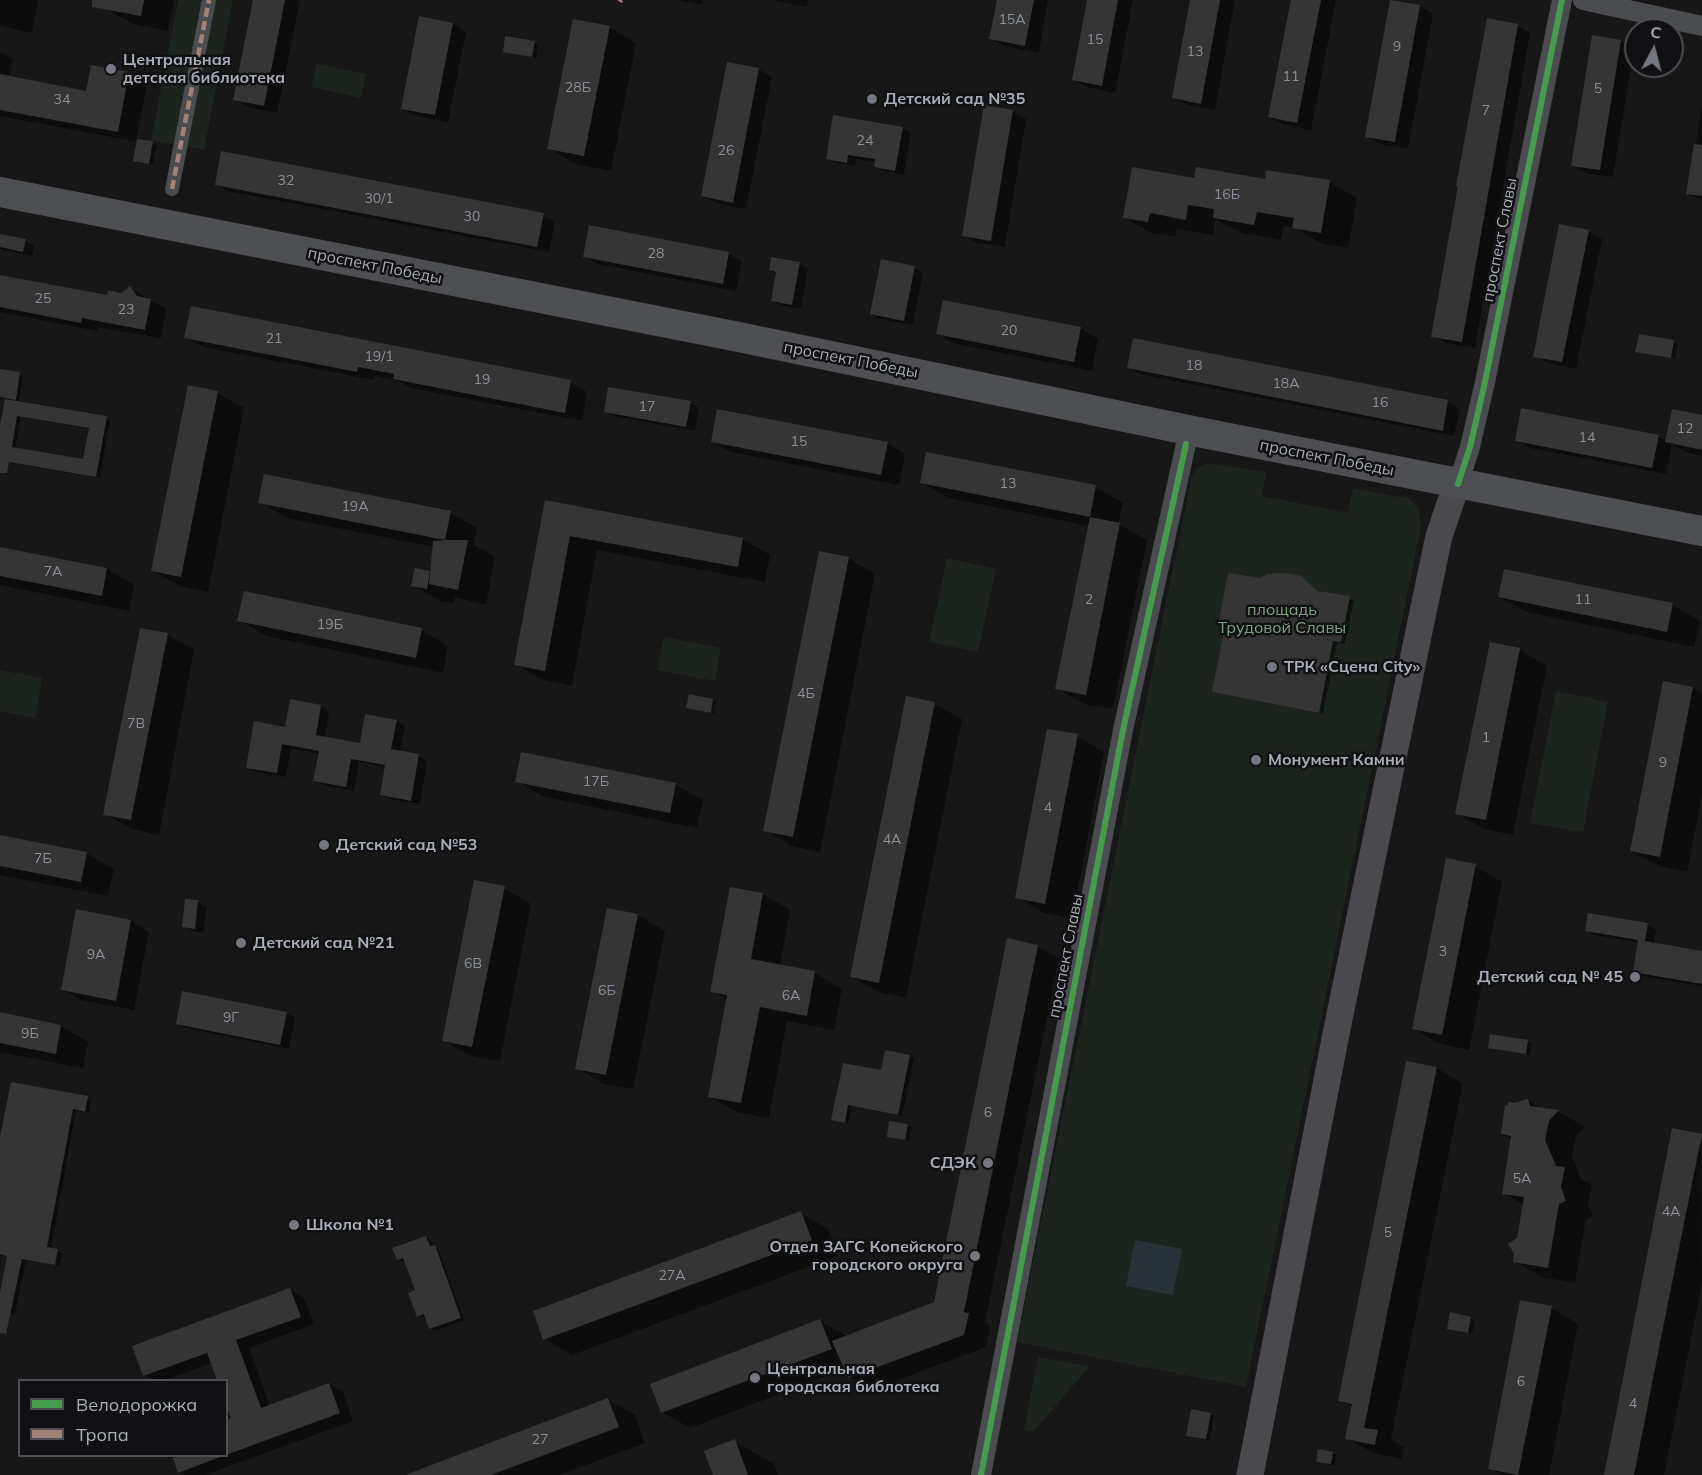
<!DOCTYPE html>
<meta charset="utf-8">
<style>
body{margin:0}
#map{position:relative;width:1702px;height:1475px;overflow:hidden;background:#171717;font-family:Mulish,sans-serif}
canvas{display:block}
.legend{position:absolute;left:18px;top:1379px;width:210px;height:78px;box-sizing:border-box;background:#111113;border:2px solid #4d4f55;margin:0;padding:8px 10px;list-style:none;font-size:18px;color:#a8adb8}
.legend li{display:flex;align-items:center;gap:12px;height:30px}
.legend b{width:30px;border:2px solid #4d4f55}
.north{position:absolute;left:1624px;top:18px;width:60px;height:60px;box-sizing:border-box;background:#111113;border:2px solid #4d4f55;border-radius:50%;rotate:7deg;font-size:16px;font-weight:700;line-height:24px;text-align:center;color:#a8adb8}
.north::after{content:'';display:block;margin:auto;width:21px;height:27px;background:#757880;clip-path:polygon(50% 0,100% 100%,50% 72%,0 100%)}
</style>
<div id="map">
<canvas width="1702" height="1475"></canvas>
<ul class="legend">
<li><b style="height:8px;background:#469c4c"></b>Велодорожка</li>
<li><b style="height:8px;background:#a18479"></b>Тропа</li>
</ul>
<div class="north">С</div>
</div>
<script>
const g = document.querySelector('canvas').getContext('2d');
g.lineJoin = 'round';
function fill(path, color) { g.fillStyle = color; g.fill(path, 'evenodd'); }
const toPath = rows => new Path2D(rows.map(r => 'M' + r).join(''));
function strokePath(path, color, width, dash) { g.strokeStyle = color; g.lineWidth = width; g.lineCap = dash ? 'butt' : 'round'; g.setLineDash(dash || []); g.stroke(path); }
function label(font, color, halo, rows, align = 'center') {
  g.font = font + ' Mulish,sans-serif'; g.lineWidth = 5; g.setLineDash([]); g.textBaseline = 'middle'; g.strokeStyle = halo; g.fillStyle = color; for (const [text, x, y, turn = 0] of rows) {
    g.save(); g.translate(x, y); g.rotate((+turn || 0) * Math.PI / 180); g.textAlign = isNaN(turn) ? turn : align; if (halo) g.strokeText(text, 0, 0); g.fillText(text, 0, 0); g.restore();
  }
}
fill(toPath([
 [178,0,233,0,204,150,151,140],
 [316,64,366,74,361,98,312,87],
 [1207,463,1266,472,1262,496,1348,513,1353,488,1410,499,1419,510,1421,527,1246,1387,1017,1342,1191,479,1197,469],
 [947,558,996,569,978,652,929,642],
 [664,637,721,648,715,681,657,670],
 [0,670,42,678,35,718,0,711],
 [1556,691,1608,702,1583,832,1530,823],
 [1038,1357,1090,1366,1033,1432,1024,1430]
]), '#1d241e');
fill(toPath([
 [1135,1240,1182,1249,1173,1295,1126,1286]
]), '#2a3239');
fill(toPath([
 [0,0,38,0,32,33,0,26],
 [107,0,174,0,168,31,133,24,106,8],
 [255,0,300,0,277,113,248,107,234,99],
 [678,0,703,0,702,5],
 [771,0,808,0,807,7],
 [998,0,1048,0,1039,53,1005,46,991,39],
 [1089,0,1133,0,1115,93,1087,87,1074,80],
 [1191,0,1235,0,1215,110,1187,105,1173,97],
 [1292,0,1336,0,1311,130,1283,124,1269,117],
 [1420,6,1433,14,1408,149,1380,144,1366,136],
 [420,18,453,24,466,32,448,122,416,116,402,108],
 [1517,25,1530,33,1475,348,1446,343,1433,336],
 [609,27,636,43,611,171,576,164,549,148],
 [1621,41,1634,49,1613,177,1586,173,1572,165],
 [534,43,538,45,536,58,504,51],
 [0,52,13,59,9,78,88,92,129,74,147,84,136,140,157,145,153,165,135,160,138,142,0,116],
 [758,69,772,77,746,209,716,203,702,196],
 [1702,107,1702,201,1688,193],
 [1012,111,1026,119,1005,247,977,243,964,235],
 [902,128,911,133,904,175,884,171,875,166,876,162,856,159,855,166,836,163,828,158],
 [1195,179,1329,182,1357,198,1348,248,1321,243,1295,228,1284,226,1281,240,1242,233,1215,219,1213,235,1177,228,1175,237,1151,233,1124,217],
 [216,184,543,215,555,222,549,252,228,191],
 [1588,231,1602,239,1576,369,1548,363,1534,356],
 [0,235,25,241,34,246,32,256,0,249],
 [728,254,742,261,736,291,598,264,584,256],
 [799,263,808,268,801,309,782,306,773,301,778,274,770,270],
 [915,268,923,273,913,325,880,319,872,314],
 [0,276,108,297,121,294,130,288,166,309,161,338,98,327,97,331,0,312],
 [1080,328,1098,339,1092,371,956,344,938,334],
 [1640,336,1678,344,1675,359,1637,351],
 [186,337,570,382,587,392,582,421,411,388,399,381,375,376,374,380,203,347],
 [1134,340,1448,402,1460,409,1454,436,1140,374,1129,368],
 [0,371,23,376,19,403,110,420,100,478,0,461,0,434,6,399,0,398],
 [21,417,90,429,85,461,15,449],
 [217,393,244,408,208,592,180,586,153,571],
 [690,403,699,408,695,431,614,416,605,411],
 [1702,416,1702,456,1685,452,1672,444,1666,474,1530,448,1516,440,1658,436,1667,441],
 [713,442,887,443,905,454,899,485,731,452],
 [921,482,1095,487,1123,503,1118,524,1147,540,1113,709,1084,704,1057,688,1089,526,949,498],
 [260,502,450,513,477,528,474,545,495,557,486,605,455,597,454,603,440,601,413,585,416,570,432,574,434,547,287,518],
 [546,502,743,539,770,555,765,582,597,550,572,686,543,680,516,664],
 [0,548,107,569,134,585,129,611,0,585],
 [848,558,875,574,820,852,792,846,765,830],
 [1260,580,1305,580,1320,592,1354,600,1345,644,1337,642,1323,714,1213,692,1227,622,1220,619],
 [1499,597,1673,605,1700,621,1694,647,1527,612],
 [239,620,421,630,448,646,443,673,266,636],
 [167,634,194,650,159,835,132,829,105,814],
 [1491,644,1520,650,1547,666,1513,835,1484,829,1457,813],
 [1693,688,1702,693,1702,795,1687,872,1659,866,1631,851],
 [713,700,716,702,714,714,688,708],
 [291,701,321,706,329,711,325,738,361,744,396,721,405,726,400,752,419,756,427,761,420,804,390,799,382,794,386,767,359,762,354,791,324,785,315,780,320,754,291,748,286,777,256,772,248,767,286,729],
 [934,704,962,719,906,998,879,992,852,977],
 [1077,736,1104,752,1072,919,1044,913,1017,897],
 [517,781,676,785,703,800,697,828,544,797],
 [0,836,86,853,114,869,108,896,0,875],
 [1475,866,1502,882,1469,1050,1441,1044,1414,1029],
 [504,888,531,904,500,1061,471,1056,443,1040],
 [731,889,763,894,790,910,780,966,815,973,842,989,834,1030,787,1021,769,1118,737,1112,710,1097,728,1000,712,991],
 [187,900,198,902,207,907,203,933,192,931,183,926],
 [608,909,638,915,665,931,633,1089,604,1084,577,1068],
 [77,911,131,921,149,932,134,1010,81,1000,63,990],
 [1647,925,1656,930,1654,944,1702,952,1702,986,1643,976,1634,971,1639,943,1595,935,1587,930],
 [1037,946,1059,958,985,1323,990,1326,986,1347,871,1390,849,1377,846,1369,690,1428,662,1412,820,1321,848,1337,935,1304],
 [286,1013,295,1018,289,1049,186,1028,177,1023],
 [0,1014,61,1026,88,1042,83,1068,0,1052],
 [1528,1041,1531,1043,1530,1055,1489,1047],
 [887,1051,914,1058,902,1116,852,1106,848,1124,833,1119,882,1072],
 [1436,1068,1463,1083,1391,1439,1404,1447,1402,1459,1373,1453,1347,1438,1353,1407,1340,1400],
 [87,1098,91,1100,89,1113,76,1111,51,1249,62,1253,59,1266,26,1260,15,1314,2,1312,0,1311,0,1301,9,1257,0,1255,0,1145],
 [1528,1100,1544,1110,1559,1112,1585,1127,1576,1136,1572,1156,1581,1179,1592,1185,1588,1204,1593,1217,1586,1219,1575,1283,1542,1277,1514,1261,1524,1205,1503,1193,1512,1139,1502,1134,1514,1105],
 [907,1125,911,1127,909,1141,888,1137],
 [1701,1136,1702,1284,1664,1475,1605,1475],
 [801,1213,828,1229,838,1256,572,1355,545,1339],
 [426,1237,430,1239,433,1247,438,1249,464,1320,434,1331,431,1328,426,1316,422,1318,418,1316,416,1291,406,1260,402,1262,398,1259],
 [290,1290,304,1298,314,1324,249,1348,270,1406,329,1384,343,1392,353,1421,205,1475,185,1475,179,1472,173,1456,226,1456,226,1421,233,1419,226,1380,219,1380,212,1363,164,1380,155,1380,145,1375],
 [1551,1308,1578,1324,1549,1475,1501,1475,1490,1468],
 [1452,1314,1475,1320,1472,1334,1449,1328],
 [608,1400,635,1415,645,1443,559,1475,405,1475],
 [1210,1414,1214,1416,1210,1441,1188,1435],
 [734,1441,774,1464,778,1475,714,1475],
 [1333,1453,1336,1455,1335,1466,1317,1461]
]), '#0007');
fill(toPath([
 [92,0,144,0,141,16,92,7],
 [253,0,285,0,264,106,233,100],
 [997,0,1034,0,1025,46,989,39],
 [1087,0,1118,0,1102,86,1072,80],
 [1190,0,1220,0,1201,104,1172,98],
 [1291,0,1321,0,1297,123,1268,117],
 [1390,0,1420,5,1395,142,1365,137],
 [419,16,453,23,435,115,401,109],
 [1487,18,1518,24,1462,342,1431,337,1458,186,1456,186],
 [573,19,610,26,584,156,547,149],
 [1592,35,1621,40,1600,170,1571,166],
 [505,36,535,41,532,57,503,52],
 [727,62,759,68,733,203,701,196],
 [91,65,129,72,118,132,0,110,0,74,86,91],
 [984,105,1013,110,991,241,962,236],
 [833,115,903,127,895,171,874,167,875,159,848,155,847,163,826,159],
 [137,139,153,141,149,164,133,161],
 [1694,144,1702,145,1702,196,1686,194],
 [221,151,544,213,537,247,215,185],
 [1132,167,1194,178,1196,167,1265,179,1266,170,1330,180,1321,233,1292,228,1294,218,1257,212,1254,225,1213,218,1214,209,1188,205,1186,220,1150,213,1148,222,1123,218],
 [1559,224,1589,230,1562,362,1533,357],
 [589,225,729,252,723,284,583,257],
 [0,234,26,239,23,252,0,247],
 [771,257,800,262,792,305,771,301,776,272,769,270],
 [881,259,915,266,904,321,870,314],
 [0,275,107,295,108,290,121,293,130,286,137,296,151,299,145,330,82,318,81,323,0,307],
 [943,300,1081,327,1074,362,936,334],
 [191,306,571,380,565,413,393,379,394,374,358,367,357,372,184,338],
 [1639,334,1674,340,1671,358,1635,352],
 [1133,338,1448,400,1443,431,1127,368],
 [0,369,20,372,16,400,0,397],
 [188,385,218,391,181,577,151,571],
 [608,387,691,401,686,427,604,412],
 [5,399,107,416,96,477,9,462,7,473,0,473,0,425],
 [17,416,89,428,83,459,12,447],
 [1521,408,1659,435,1652,468,1515,441],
 [717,409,888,442,881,475,711,442],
 [1672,409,1702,415,1702,450,1665,442],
 [926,452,1096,485,1090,517,920,483],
 [264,474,451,511,445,540,468,540,458,590,429,584,433,541,445,540,258,503],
 [545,500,743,538,738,567,570,536,545,671,514,665],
 [1090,517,1120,523,1086,695,1055,689],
 [0,547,107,568,102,596,0,576],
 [819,551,849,557,793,837,763,831],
 [415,568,430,571,427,589,411,586],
 [1504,569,1673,603,1667,632,1498,597],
 [1228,573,1260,578,1268,574,1279,573,1292,574,1301,576,1318,591,1350,596,1341,642,1333,641,1319,713,1212,692,1226,621,1219,620],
 [244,591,422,628,416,658,237,621],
 [140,628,168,633,131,820,103,815],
 [1490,642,1520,648,1486,820,1455,814],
 [1663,681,1693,687,1660,857,1630,851],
 [689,694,713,699,711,713,686,708],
 [906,696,935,702,879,983,850,977],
 [290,699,321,705,316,735,360,743,365,714,397,720,391,749,419,754,411,801,380,795,385,765,351,759,346,787,313,781,319,751,282,744,277,773,246,768,254,721,285,727],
 [1047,729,1078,734,1045,904,1015,898],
 [521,752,676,783,670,813,515,782],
 [0,835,87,852,81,882,0,866],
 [1446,858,1476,864,1442,1035,1412,1029],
 [474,880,505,886,472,1047,442,1041],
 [730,887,763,893,751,959,815,971,807,1016,760,1007,741,1103,708,1097,727,995,710,992],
 [185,899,198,900,195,929,182,927],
 [607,908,638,914,606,1075,575,1069],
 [76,909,131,920,116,1001,61,990],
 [1588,913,1648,923,1645,941,1702,951,1702,984,1633,972,1638,940,1585,931],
 [1007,938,1038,945,964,1312,969,1313,964,1335,848,1378,832,1341,934,1302],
 [182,991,287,1012,280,1045,176,1024],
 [0,1012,61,1025,56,1054,0,1043],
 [1490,1034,1528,1040,1526,1054,1488,1048],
 [885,1050,910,1055,898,1115,848,1105,845,1123,831,1120,843,1063,881,1070],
 [1406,1061,1437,1067,1364,1428,1378,1430,1375,1445,1345,1439,1352,1404,1338,1401],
 [11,1082,88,1096,85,1112,73,1109,47,1247,58,1249,55,1265,22,1259,6,1334,0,1333,0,1293,7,1256,0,1254,0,1137],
 [1528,1099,1530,1106,1559,1110,1549,1121,1545,1140,1556,1166,1565,1167,1561,1187,1566,1201,1559,1204,1548,1268,1513,1262,1514,1253,1508,1244,1517,1238,1524,1197,1502,1194,1511,1136,1501,1134,1505,1105,1508,1106,1508,1102,1514,1103],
 [889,1121,908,1124,905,1140,887,1137],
 [1672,1128,1702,1134,1663,1328,1634,1475,1604,1475],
 [801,1211,812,1240,543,1340,533,1311],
 [426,1236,430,1246,435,1245,461,1318,429,1329,424,1314,417,1317,408,1293,415,1290,403,1258,397,1260,392,1248],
 [290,1288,301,1317,236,1340,261,1408,329,1383,340,1413,226,1455,226,1420,231,1418,226,1406,226,1380,217,1380,207,1353,143,1376,132,1346],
 [1520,1300,1552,1306,1518,1475,1488,1469],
 [1450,1312,1471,1317,1468,1333,1447,1329],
 [820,1319,832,1349,661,1413,650,1384],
 [608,1398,619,1427,491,1475,405,1475],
 [1191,1409,1211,1413,1206,1439,1186,1436],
 [735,1439,748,1475,713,1475,704,1451],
 [1318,1449,1333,1452,1331,1464,1316,1462],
 [172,1455,220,1455,220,1457,178,1473]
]), '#353536');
strokePath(toPath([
 [172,189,209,0]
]), '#4b4c50', 14);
strokePath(toPath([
 [1583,0,1702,26],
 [1458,484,1470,447,1485,382,1562,0],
 [981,1475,1123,730,1186,444]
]), '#4b4c50', 20);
strokePath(toPath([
 [1250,1475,1337,1029,1418,636,1439,536,1452,498]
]), '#4a4a4e', 27);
strokePath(toPath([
 [0,192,734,336,1188,430,1702,531]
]), '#4d4f52', 30);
strokePath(toPath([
 [620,2,621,0],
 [172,189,209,0]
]), '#a18479', 4.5, [9, 4.5]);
strokePath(toPath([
 [1458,484,1470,447,1485,382,1562,0],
 [981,1475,1123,730,1186,444]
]), '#469c4c', 6);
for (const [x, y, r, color] of [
 [111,69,6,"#757880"],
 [872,99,6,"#757880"],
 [1272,667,6,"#757880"],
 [1256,760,6,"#757880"],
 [324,845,6,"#757880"],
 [241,943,6,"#757880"],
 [1635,977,6,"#757880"],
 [988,1163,6,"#757880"],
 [294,1225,6,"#757880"],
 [975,1256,6,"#757880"],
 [755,1378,6,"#757880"]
]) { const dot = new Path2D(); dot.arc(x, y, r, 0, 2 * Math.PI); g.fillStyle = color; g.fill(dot); strokePath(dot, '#111113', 2); }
label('14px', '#8b8f98', null, [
 ["15А",1012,20],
 ["15",1095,40],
 ["9",1397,47],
 ["13",1195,52],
 ["11",1291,77],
 ["28Б",578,88],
 ["5",1598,89],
 ["34",62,100],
 ["7",1486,111],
 ["24",865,141],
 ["26",726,151],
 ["32",286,181],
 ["16Б",1227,195],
 ["30/1",379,199],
 ["30",472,217],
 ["28",656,254],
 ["25",43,299],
 ["23",126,310],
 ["20",1009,331],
 ["21",274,339],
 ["19/1",379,357],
 ["18",1194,366],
 ["19",482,380],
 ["18А",1286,384],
 ["16",1380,403],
 ["17",647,407],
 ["12",1685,429],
 ["14",1587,438],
 ["15",799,442],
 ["13",1008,484],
 ["19А",355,507],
 ["7А",53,572],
 ["2",1089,600],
 ["11",1583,600],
 ["19Б",330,625],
 ["4Б",806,694],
 ["7В",136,724],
 ["1",1486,738],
 ["9",1663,763],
 ["17Б",596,782],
 ["4",1048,808],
 ["4А",892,840],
 ["7Б",43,859],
 ["3",1443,952],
 ["9А",96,955],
 ["6В",473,964],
 ["6Б",607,991],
 ["6А",791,996],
 ["9Г",231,1018],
 ["9Б",30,1034],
 ["6",988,1113],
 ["5А",1522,1179],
 ["4А",1671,1212],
 ["5",1388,1233],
 ["27А",672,1276],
 ["6",1521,1382],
 ["4",1633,1404],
 ["27",540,1440]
]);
label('bold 16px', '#a8adb8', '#111113', [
 ["Центральная",123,60],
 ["детская библиотека",123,78],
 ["Детский сад №35",884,99],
 ["ТРК «Сцена City»",1284,667],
 ["Монумент Камни",1268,760],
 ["Детский сад №53",336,845],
 ["Детский сад №21",253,943],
 ["Детский сад № 45",1623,977,"right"],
 ["СДЭК",976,1163,"right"],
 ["Школа №1",306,1225],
 ["Отдел ЗАГС Копейского",963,1247,"right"],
 ["городского округа",963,1265,"right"],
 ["Центральная",767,1369],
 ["городская библотека",767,1387]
], 'left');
label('16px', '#a8adb8', '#111113', [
 ["проспект Славы",1500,240,-79],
 ["проспект Победы",375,266,11],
 ["проспект Победы",851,360,11],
 ["проспект Победы",1327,458,11],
 ["проспект Славы",1066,956,-79]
]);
label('16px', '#7fa381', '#111113', [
 ["площадь",1282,610],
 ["Трудовой Славы",1282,628]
]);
</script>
